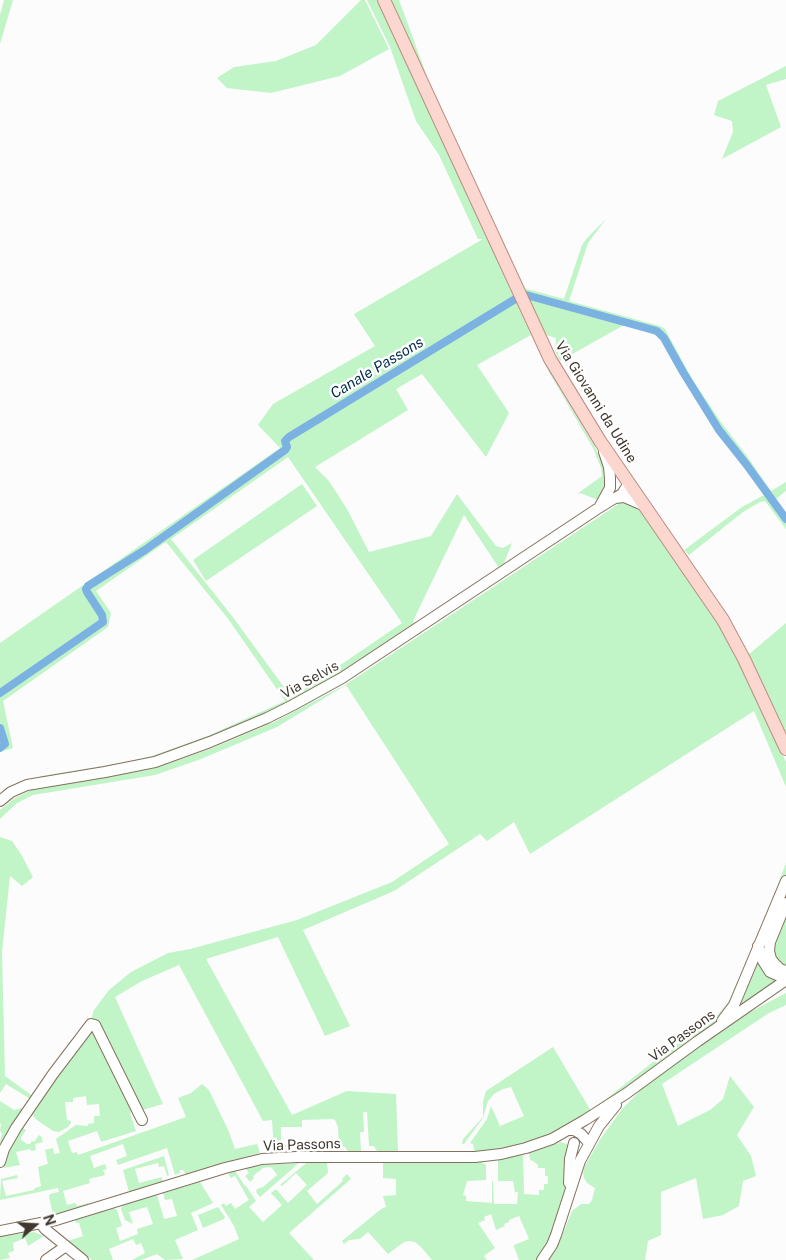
<!DOCTYPE html>
<style>
body{margin:0}
#map{position:relative;width:786px;height:1260px;overflow:hidden;background:#fcfcfc;font-family:"Public Sans",sans-serif}
canvas{display:block}
.north{position:absolute;left:10px;top:1200px;width:50px;height:50px;-webkit-text-stroke:4px #fff;paint-order:stroke;rotate:71deg;font-size:14px;font-weight:700;line-height:20px;text-align:center;color:#40382f}
.north::after{content:'';display:block;margin:auto;width:18px;height:22px;background:#40382f;clip-path:polygon(50% 0,100% 100%,50% 72%,0 100%)}
</style>
<div id="map">
<canvas width="786" height="1260"></canvas>
<div class="north">N</div>
</div>
<script>
const g = document.querySelector('canvas').getContext('2d');
g.lineJoin = 'round';
function fill(path, color) { g.fillStyle = color; g.fill(path, 'evenodd'); }
const toPath = rows => new Path2D(rows.map(r => 'M' + r).join(''));
function strokePath(path, color, width, dash) { g.strokeStyle = color; g.lineWidth = width; g.lineCap = dash ? 'butt' : 'round'; g.setLineDash(dash || []); g.stroke(path); }
function label(font, color, halo, rows, align = 'center') {
  g.font = font + ' "Public Sans",sans-serif'; g.lineWidth = 5; g.setLineDash([]); g.textBaseline = 'middle'; g.strokeStyle = halo; g.fillStyle = color; for (const [text, x, y, turn = 0] of rows) {
    g.save(); g.translate(x, y); g.rotate((+turn || 0) * Math.PI / 180); g.textAlign = isNaN(turn) ? turn : align; if (halo) g.strokeText(text, 0, 0); g.fillText(text, 0, 0); g.restore();
  }
}
fill(toPath([
 [4,0,13,0,0,44,0,15],
 [361,0,365,0,389,49,340,76,271,93,227,88,217,78,234,67,276,61,316,45],
 [367,0,378,0,531,335,559,388,592,442,602,461,607,476,607,487,598,500,580,493,577,494,602,476,601,468,593,448,550,374,531,335,477,365,509,413,486,457,422,374,396,389,408,410,315,467,329,481,347,509,369,552,431,536,457,494,496,546,503,548,512,543,503,566,499,568,464,515,413,621,415,623,311,692,237,728,150,761,25,783,41,776,127,762,152,756,210,735,285,701,229,620,166,542,96,591,111,613,108,627,3,701,13,748,0,752,0,643,280,448,258,425,273,404,375,346,354,314,483,239,478,239,439,155,416,121,390,47],
 [288,457,402,623,292,698,232,616,171,539],
 [391,0,399,0,428,79],
 [786,66,786,79,766,85,781,127,722,159,733,132,732,121,714,115,718,101],
 [606,219,588,243,569,301,660,326,665,329,692,379,721,422,747,456,771,491,786,482,786,491,776,499,786,514,786,529,765,501,760,502,743,512,689,555,684,550,742,507,764,495,732,450,717,432,660,338,649,332,624,325,560,361,555,351,556,338,546,335,523,288,564,299,582,245,587,238],
 [302,484,317,506,206,581,193,560],
 [620,500,639,509,721,626,759,701,786,762,786,787,754,711,530,854,514,822,487,841,480,834,394,891,303,930,350,1026,325,1036,278,937,206,959,292,1115,347,1091,396,1094,398,1152,377,1151,374,1146,369,1146,367,1112,363,1112,364,1132,360,1132,361,1151,348,1151,344,1146,339,1146,338,1127,335,1120,333,1119,302,1120,302,1127,281,1127,281,1145,291,1145,291,1148,286,1151,274,1151,272,1120,263,1121,179,965,142,981,115,997,163,1104,142,1110,90,1023,94,1010,109,990,131,972,168,953,190,949,297,920,392,882,449,844,346,685,277,727,201,759,155,775,33,795,17,803,0,819,0,810,15,798,31,790,156,768,210,749,274,722,345,685,617,505],
 [786,623,786,738,748,655],
 [0,837,12,841,21,854,33,877,22,886,10,876,2,952,5,1076,34,1097,32,1100,6,1084,0,1093],
 [786,863,786,876,744,976,731,1004,720,1018,585,1117,538,1140,494,1151,475,1153,473,1144,470,1143,487,1119,491,1106,500,1126,524,1116,511,1087,503,1089,494,1094,488,1101,483,1118,464,1144,462,1144,463,1139,483,1117,483,1102,486,1091,553,1047,591,1111,663,1054,716,1017,729,1001,766,916],
 [786,914,786,967,778,962,774,956,774,942],
 [759,959,778,980,740,1006],
 [786,993,786,1005,769,1013,662,1084,678,1126,710,1110,723,1099,730,1076,754,1107,737,1135,751,1156,756,1176,743,1181,739,1206,723,1215,703,1219,696,1178,661,1192,661,1235,648,1241,645,1260,548,1260,559,1243,572,1211,581,1204,589,1204,592,1200,595,1188,587,1183,584,1178,583,1173,585,1166,601,1138,623,1108,649,1082,748,1013],
 [91,1027,134,1111,130,1113,136,1131,101,1142,97,1131,68,1141,72,1153,77,1152,78,1155,186,1117,178,1098,191,1093,202,1084,209,1090,229,1132,235,1149,257,1144,260,1153,186,1175,183,1170,180,1170,180,1173,175,1175,167,1148,118,1165,116,1160,127,1156,123,1144,90,1156,94,1168,105,1164,107,1169,103,1170,105,1175,89,1179,90,1183,63,1191,67,1205,75,1203,77,1206,88,1203,89,1204,53,1215,49,1196,50,1194,59,1192,58,1188,0,1200,1,1179,17,1175,18,1178,2,1181,6,1196,34,1190,35,1188,41,1186,38,1167,48,1164,45,1150,53,1148,54,1154,60,1153,56,1139,76,1125,88,1126,88,1124,94,1123,94,1116,100,1116,99,1104,87,1105,86,1096,73,1098,73,1102,65,1102,67,1120,71,1121,71,1123,68,1127,59,1132,53,1131,37,1120,32,1115],
 [0,1101,14,1110,26,1107,3,1143,0,1142,2,1133,0,1131,1,1124,0,1123],
 [23,1128,26,1130,20,1139,27,1144,30,1144,32,1141,34,1142,39,1135,41,1136,43,1142,35,1144,36,1150,31,1151,30,1149,16,1152,20,1165,4,1168,8,1152],
 [560,1142,567,1144,570,1147,565,1174,566,1189,556,1230,543,1253,537,1260,519,1260,514,1247,514,1245,529,1239,519,1216,509,1220,509,1222,504,1224,505,1226,496,1230,491,1214,484,1217,485,1220,478,1223,495,1248,484,1256,487,1260,432,1260,421,1247,415,1242,409,1241,404,1242,388,1254,368,1232,360,1239,349,1240,344,1244,342,1241,381,1209,386,1207,383,1196,396,1195,396,1179,383,1178,383,1162,480,1161,486,1165,486,1180,467,1181,463,1195,466,1196,466,1201,492,1203,492,1181,493,1181,494,1204,517,1204,518,1192,515,1192,513,1181,498,1181,498,1159,523,1155,524,1194,539,1195,539,1190,544,1190,544,1184,548,1184,548,1176,545,1176,545,1168,538,1168,538,1165,533,1161,530,1160,529,1153,559,1143],
 [164,1156,169,1175,167,1176,164,1166,159,1167,158,1163,135,1169,139,1183,162,1177,163,1182,129,1192,123,1170],
 [327,1162,328,1173,307,1191,317,1204,343,1181,342,1179,347,1174,351,1179,289,1233,314,1260,192,1260,239,1239,234,1226,221,1205,224,1203,226,1206,231,1203,235,1209,249,1200,235,1176,231,1178,228,1174,235,1171,245,1186,246,1186,256,1201,249,1207,263,1222,282,1205,271,1193,276,1189,288,1203,307,1185,296,1173,282,1186,280,1185,306,1163],
 [299,1163,260,1197,256,1192,257,1189,263,1187,277,1175,272,1168,269,1167,263,1168,253,1176,254,1178,250,1182,245,1176,249,1173,245,1168,263,1165],
 [200,1182,213,1203,191,1213,198,1230,175,1240,183,1259,165,1260,157,1254,141,1260,132,1260,145,1253,141,1243,136,1245,133,1239,109,1249,113,1260,92,1260,68,1241,83,1236,79,1223,76,1223,75,1219,114,1208,117,1210,122,1226,116,1228,120,1241,138,1234,137,1229,153,1224,147,1207,129,1212,133,1224,125,1220,121,1209,122,1205,157,1195,164,1219,177,1216,172,1199,165,1200,163,1193],
 [218,1207,225,1217,224,1219,203,1228,198,1215],
 [34,1232,44,1236,28,1246,25,1238,13,1243,14,1251,8,1253,10,1258,0,1260,0,1236]
]), '#c1f4c7');
strokePath(toPath([
 [0,693,103,622,102,615,87,592,86,589,88,586,145,550,285,450,287,447,285,441,289,437,517,298,526,295,657,331,664,338,683,372,719,430,746,464,786,519],
 [0,728,5,744,0,748]
]), '#7bb2e2', 8);
const minor = toPath([
 [615,498,624,497,645,506],
 [600,506,610,488,610,478,609,467,604,452],
 [0,801,11,792,27,785,105,772,155,762,210,742,267,718,293,705,342,678,597,509,615,498,622,494,629,483],
 [786,903,770,942,769,951,771,959,775,964,780,969,786,971],
 [758,946,763,961,770,972,786,979],
 [722,1021,734,1005,786,881],
 [568,1130,574,1130,581,1134,589,1143],
 [0,1162,4,1149,16,1128,53,1074,91,1024,95,1025,142,1120],
 [569,1183,570,1159,574,1143],
 [41,1224,45,1229,83,1260],
 [0,1231,56,1220,225,1168,262,1159,296,1157,475,1157,501,1154,526,1148,552,1139,585,1120,627,1093,698,1041,786,980],
 [46,1260,66,1246],
 [542,1260,552,1245,556,1235,580,1161,599,1126,616,1105]
]);
const major = toPath([
 [384,0,550,359,600,441,723,620,744,659,786,749]
]);
strokePath(minor, '#84715d', 12);
strokePath(major, '#b98e82', 14);
strokePath(minor, '#fff', 10);
strokePath(major, '#fcd7cf', 12);
label('14px', '#40382f', '#fff', [
 ["Via Giovanni da Udine",596,402,58],
 ["Via Selvis",310,680,-29],
 ["Via Passons",682,1036,-36],
 ["Via Passons",302,1145,-2]
]);
label('italic 15px', '#012d4c', '#fff', [
 ["Canale Passons",377,368,-31]
]);
</script>
